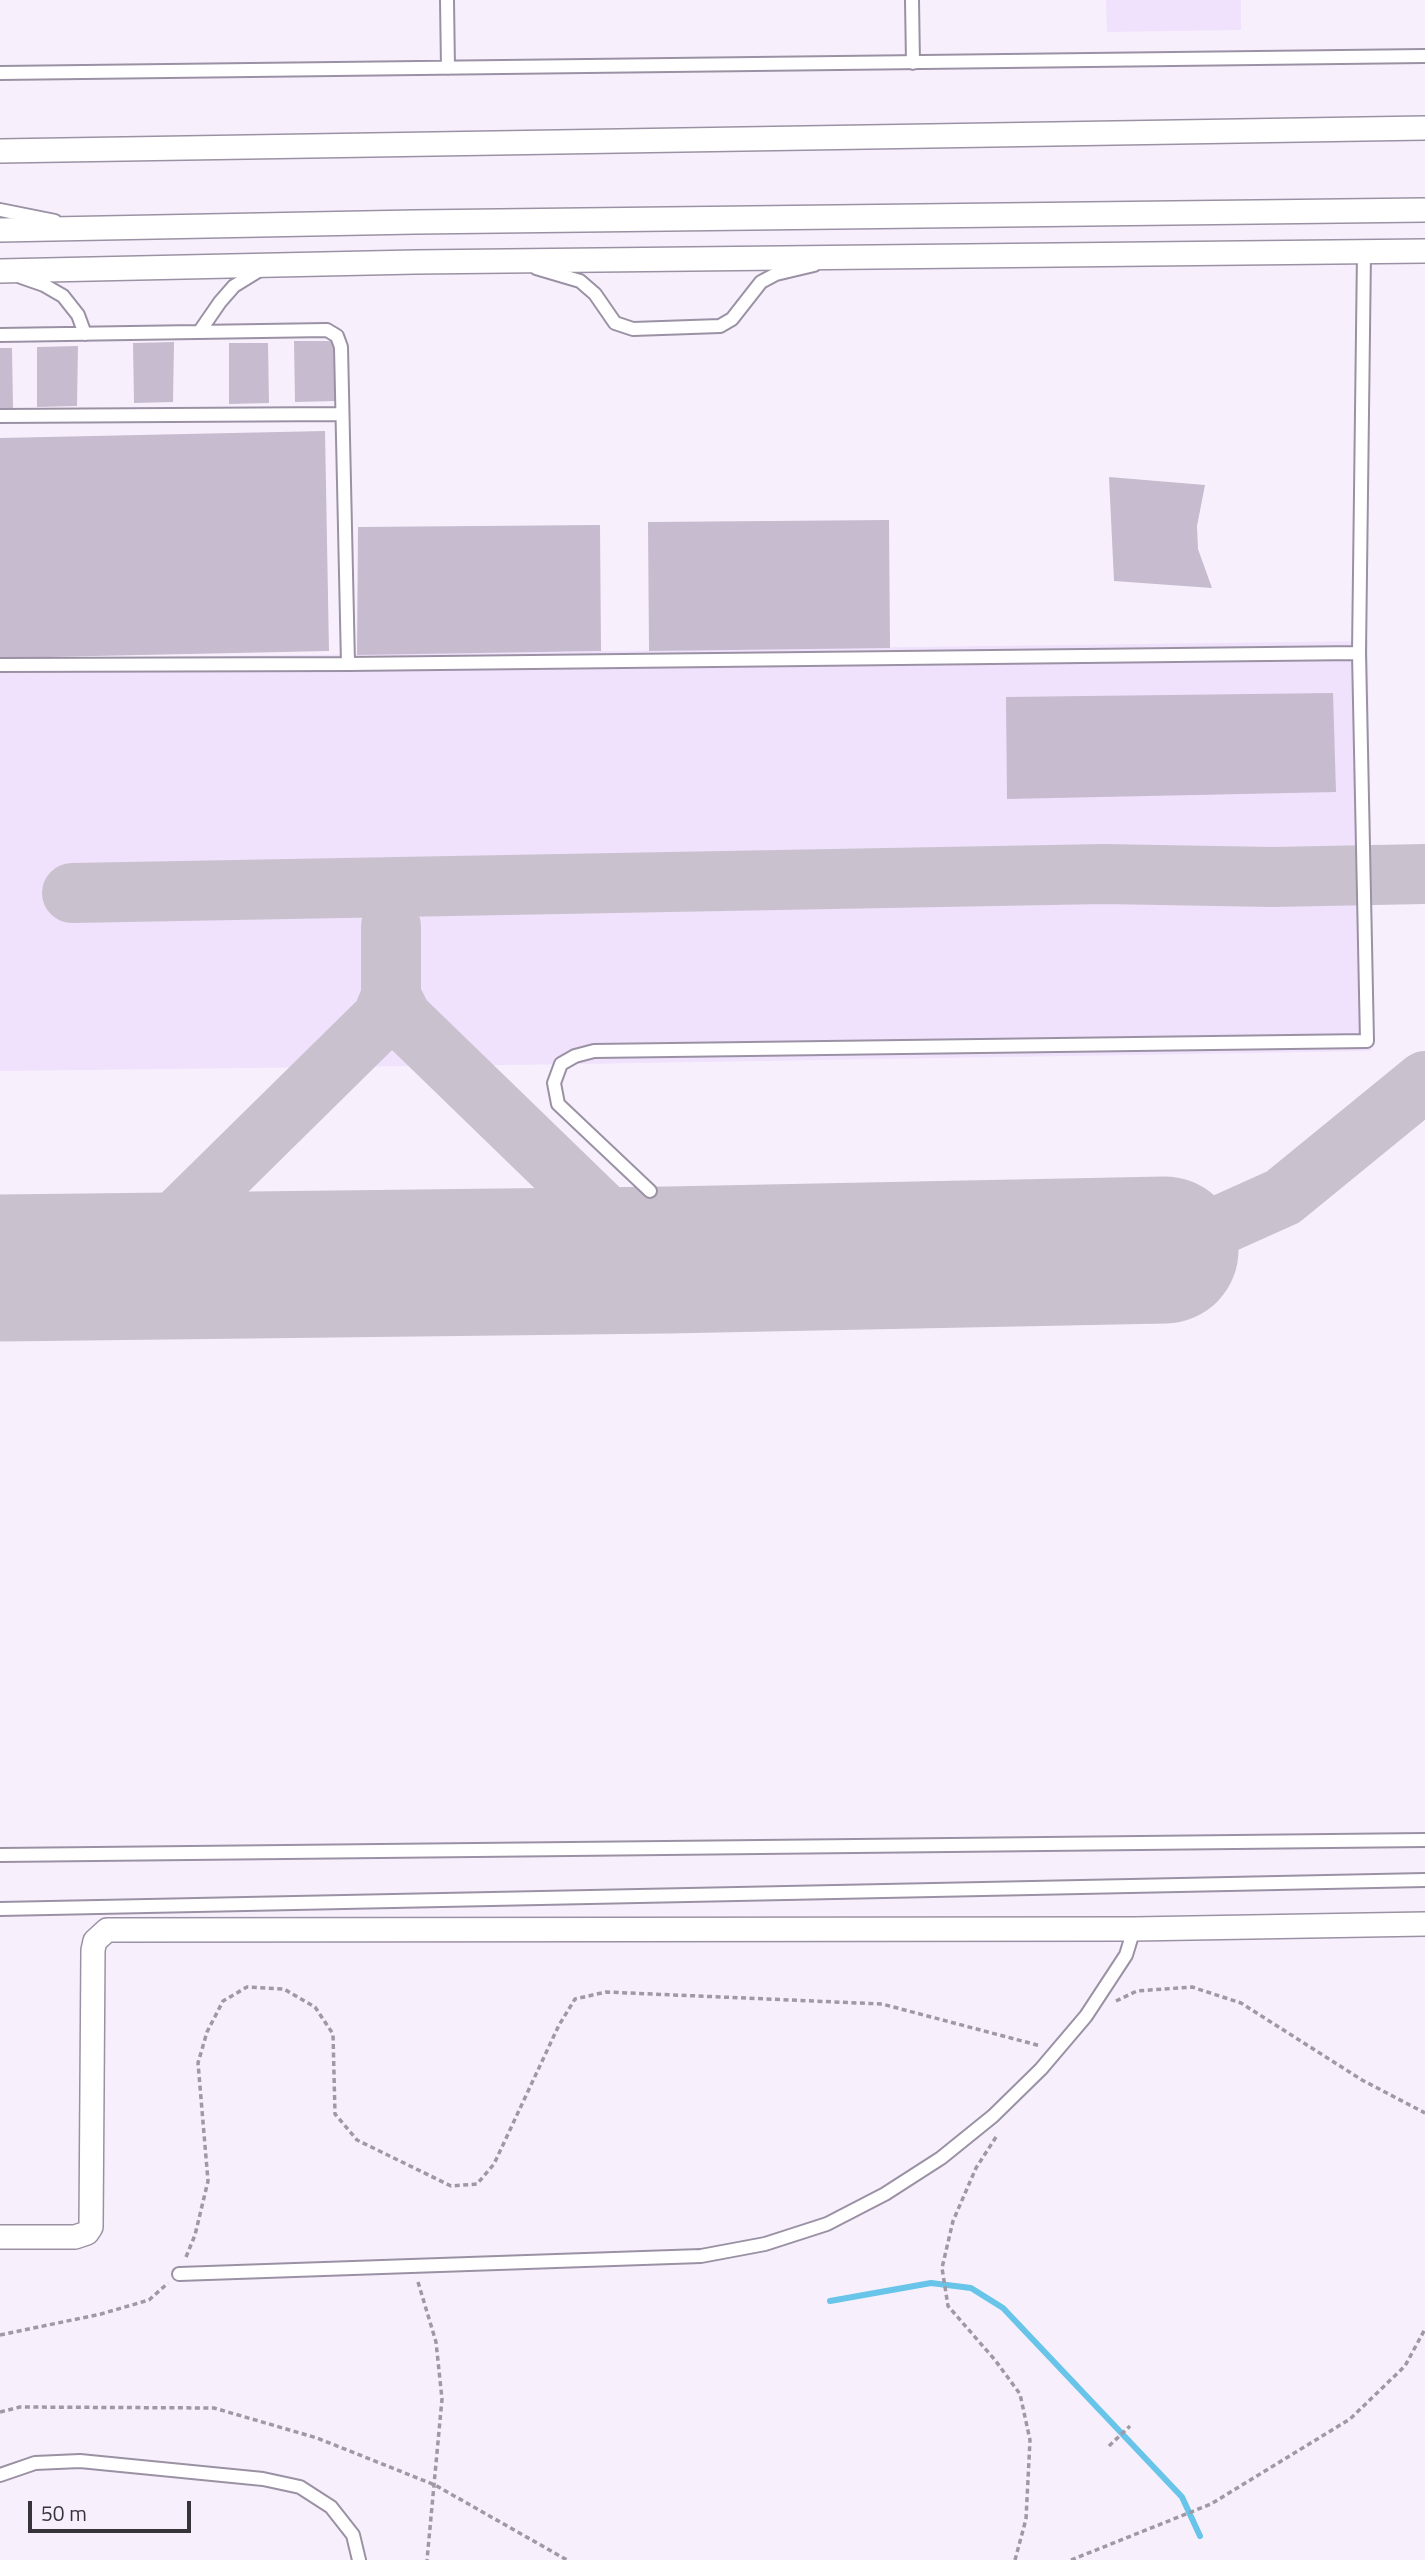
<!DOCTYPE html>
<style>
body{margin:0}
#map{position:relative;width:1425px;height:2560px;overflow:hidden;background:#f7f0fc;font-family:"Titillium Web",sans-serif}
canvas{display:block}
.scale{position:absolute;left:28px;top:2501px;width:163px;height:32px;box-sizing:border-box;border:4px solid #37333a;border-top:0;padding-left:9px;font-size:21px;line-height:24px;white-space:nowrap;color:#37333a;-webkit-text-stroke:5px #f7f0fc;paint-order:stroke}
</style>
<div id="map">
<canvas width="1425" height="2560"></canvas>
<div class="scale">50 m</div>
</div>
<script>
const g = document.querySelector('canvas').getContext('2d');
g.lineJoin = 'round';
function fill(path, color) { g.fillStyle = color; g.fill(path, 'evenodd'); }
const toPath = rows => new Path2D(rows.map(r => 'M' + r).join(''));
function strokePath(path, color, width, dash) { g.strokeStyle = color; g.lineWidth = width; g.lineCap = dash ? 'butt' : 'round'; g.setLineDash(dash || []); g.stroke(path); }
fill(toPath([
 [1106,0,1241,0,1241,30,1107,32],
 [1368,641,1371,1051,580,1064,0,1071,0,659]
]), '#f0e1fc');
strokePath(toPath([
 [830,2301,931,2283,971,2288,1003,2308,1182,2497,1200,2536]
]), '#68c4e9', 6);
strokePath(toPath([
 [72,893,1104,874,1272,877,1425,874],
 [391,926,391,996],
 [1165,1250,1283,1197,1425,1081],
 [113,1267,152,1245,182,1215,382,1018,391,996,402,1018,599,1209,629,1238,667,1260]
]), '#c9c2ce', 60);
strokePath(toPath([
 [0,1268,667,1260,1165,1250]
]), '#c9c2ce', 147);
fill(toPath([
 [294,341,335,341,336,401,295,402],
 [174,342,173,402,134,403,133,343],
 [229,343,268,343,269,403,229,404],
 [78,346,77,406,37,407,37,347],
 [0,348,12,348,13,408,0,409],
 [325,431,329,651,0,658,0,438],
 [1109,477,1205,485,1197,526,1198,549,1212,588,1114,581],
 [889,520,890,648,649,651,648,522],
 [600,525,601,651,357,655,358,527],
 [1333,693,1336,792,1007,799,1006,697]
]), '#c6bbcf');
const service = toPath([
 [447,0,448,68],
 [912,0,913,63],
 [0,73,1425,56],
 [0,210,55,221],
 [536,268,580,281,595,294,615,323,633,329,720,326,732,319,761,282,776,274,814,265],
 [21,277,44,285,63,296,78,315,85,334],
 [200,331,220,302,234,286,260,270],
 [0,335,327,330,337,336,341,347,348,664],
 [0,416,342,414],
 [1359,653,1364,252],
 [0,665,348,664,1359,653,1367,1041,594,1051,575,1056,561,1064,554,1083,558,1104,650,1191],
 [0,1855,1425,1840],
 [0,1909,1425,1880],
 [179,2274,701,2256,765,2244,827,2224,885,2194,941,2158,993,2116,1041,2069,1086,2016,1126,1955,1134,1929],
 [0,2475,35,2463,80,2461,263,2479,300,2487,331,2507,353,2535,359,2560]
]);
const minor = toPath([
 [0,151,1425,128],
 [0,230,415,222,1425,210],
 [0,271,415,262,1425,251],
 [0,2237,75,2237,87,2233,91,2227,93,1950,95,1941,107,1930,1134,1929,1425,1924]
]);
strokePath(service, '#9b91a4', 16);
strokePath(minor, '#9b91a4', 26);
strokePath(toPath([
 [1116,2001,1137,1991,1192,1987,1241,2003,1362,2080,1425,2113],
 [996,2137,976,2168,953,2221,942,2268,948,2306,995,2360,1020,2394,1030,2440,1026,2519,1015,2560],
 [186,2257,195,2235,208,2181,198,2063,207,2032,223,2001,247,1987,284,1989,315,2007,333,2034,335,2114,357,2140,451,2186,477,2184,494,2164,559,2025,575,1999,606,1992,882,2004,1041,2046],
 [418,2282,436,2342,442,2399,427,2560],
 [0,2335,101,2314,149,2300,168,2283],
 [0,2412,20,2407,214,2408,317,2438,435,2485,567,2560],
 [1109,2446,1130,2426],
 [1071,2560,1211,2504,1350,2419,1405,2366,1425,2329]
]), '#9f99a3', 3.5, [5, 3.5]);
strokePath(service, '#fff', 12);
strokePath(minor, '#fff', 23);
</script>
